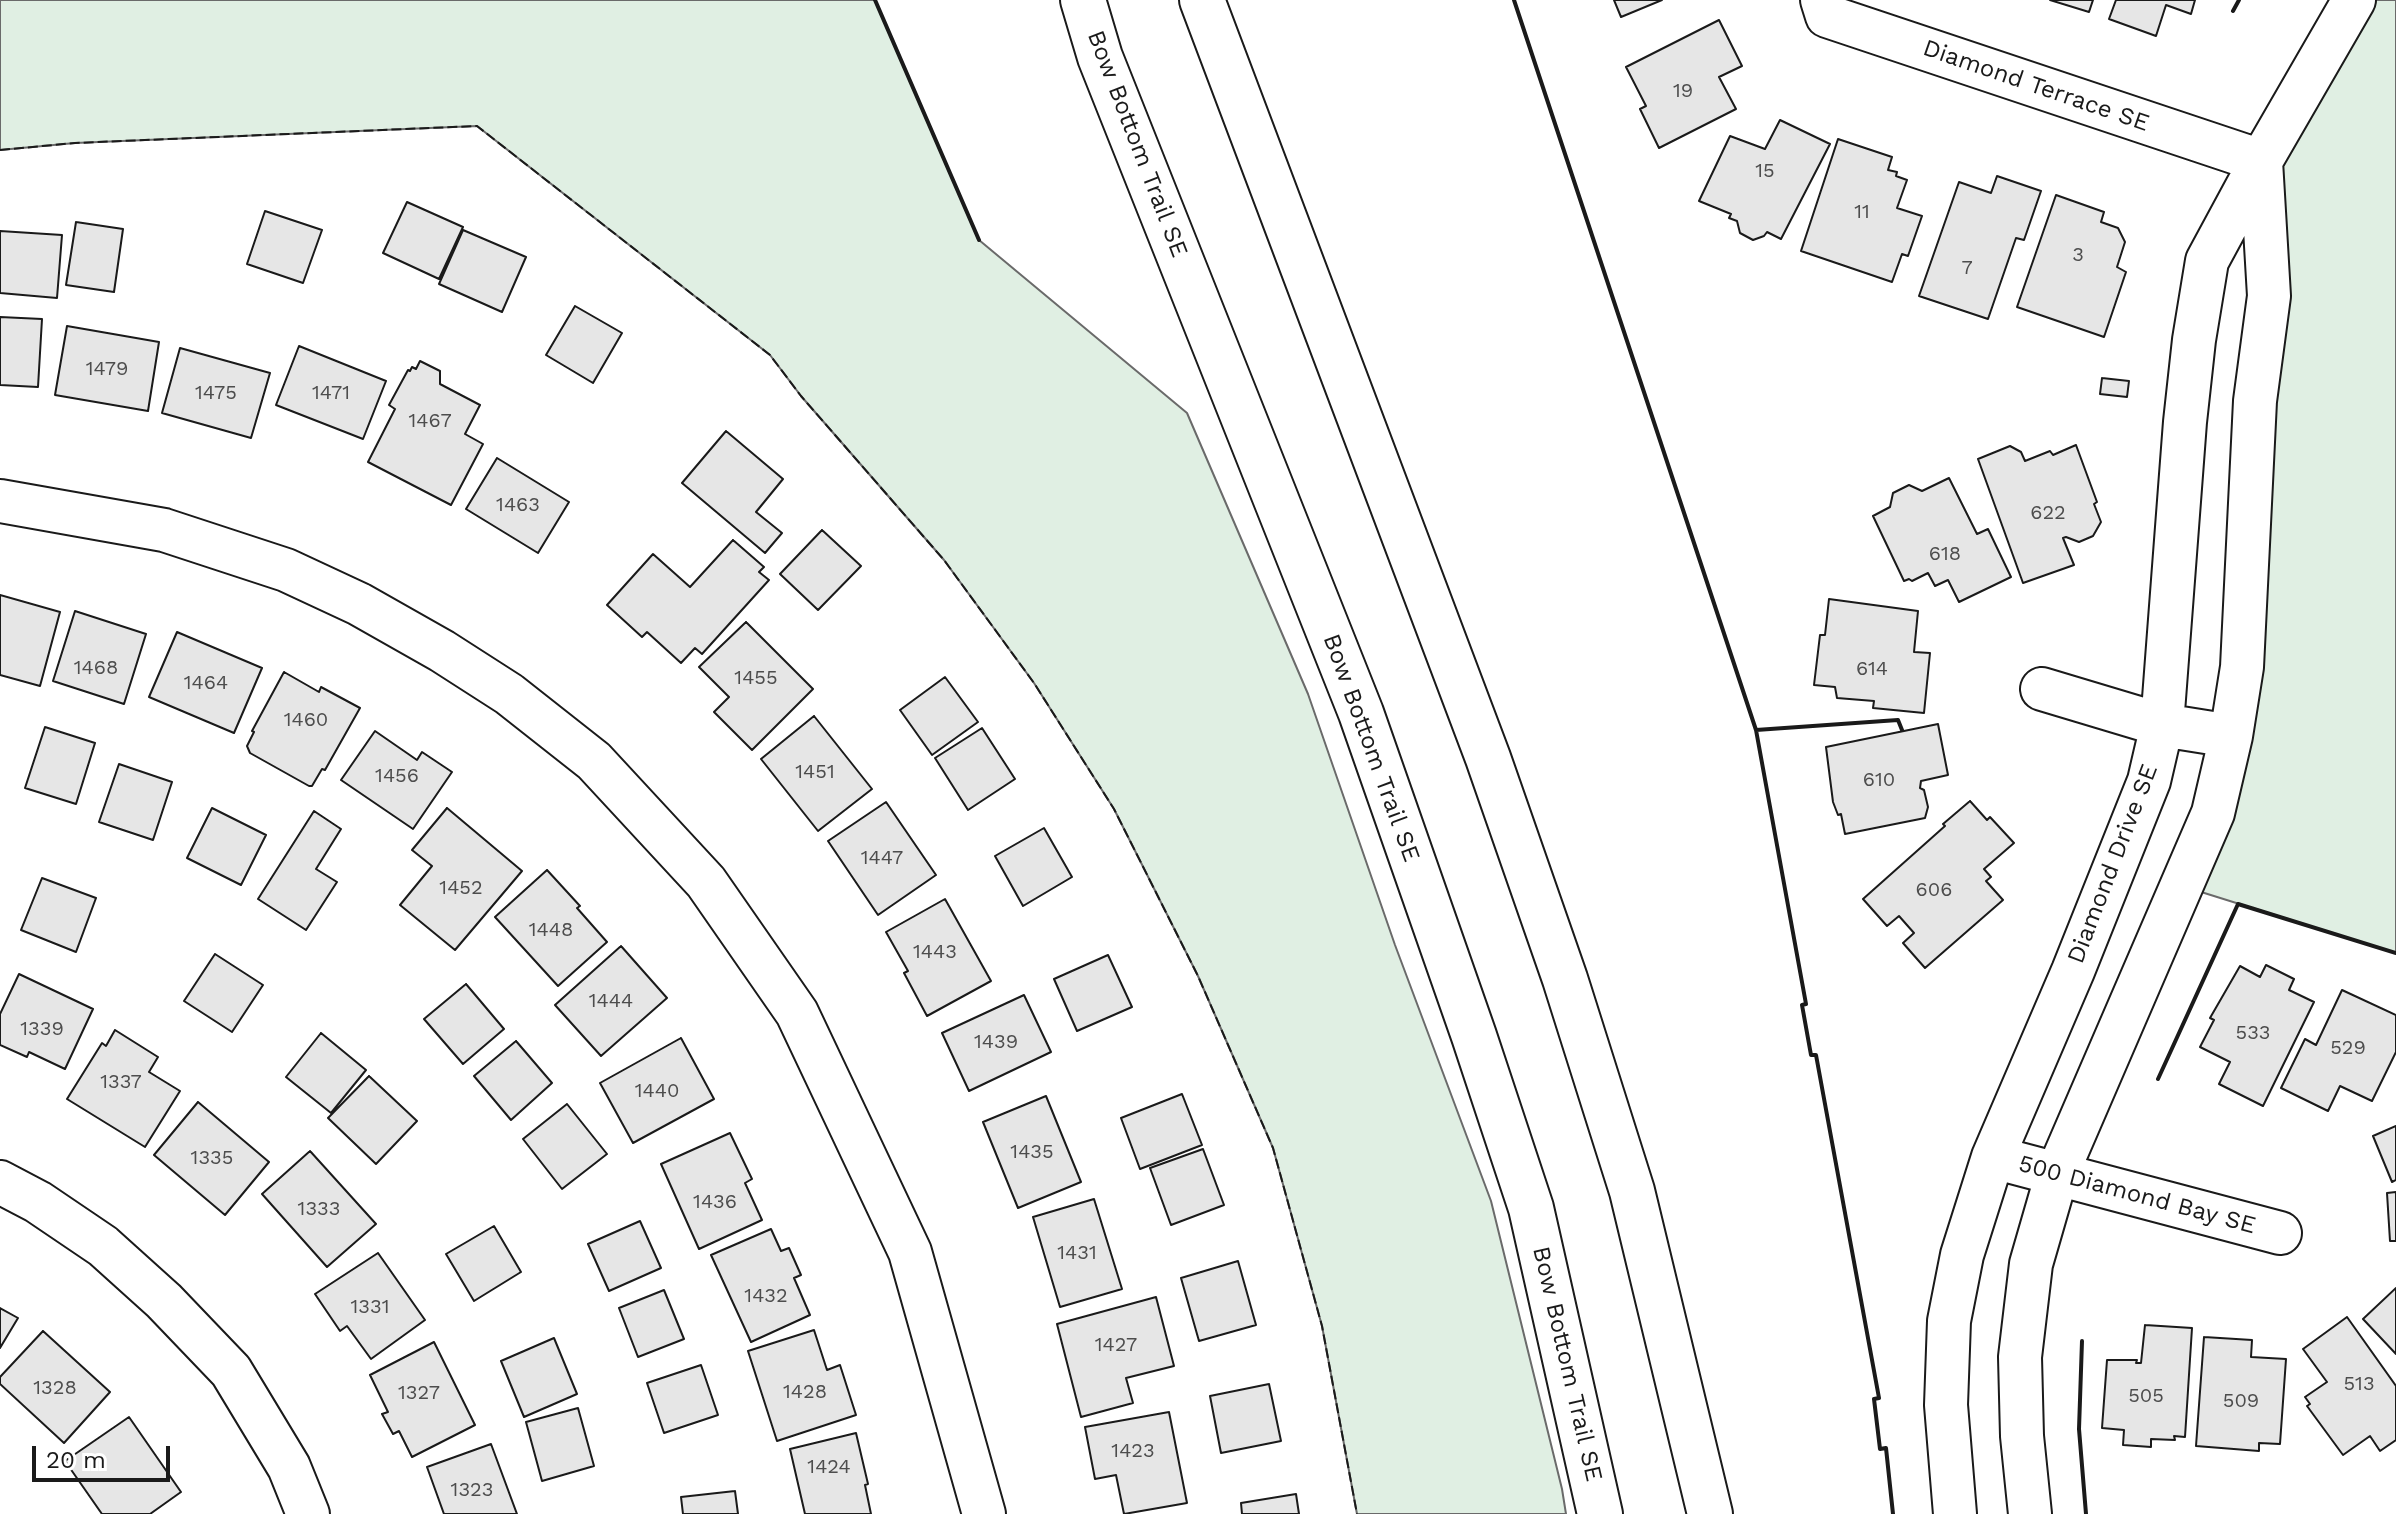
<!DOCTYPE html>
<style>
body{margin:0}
#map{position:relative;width:2396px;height:1514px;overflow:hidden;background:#fff;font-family:"Work Sans",sans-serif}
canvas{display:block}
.scale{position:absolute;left:32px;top:1446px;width:138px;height:36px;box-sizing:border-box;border:4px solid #1a1a1a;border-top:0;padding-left:10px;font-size:24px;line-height:28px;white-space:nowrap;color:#1a1a1a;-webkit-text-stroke:6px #fff;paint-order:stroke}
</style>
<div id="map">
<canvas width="2396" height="1514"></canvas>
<div class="scale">20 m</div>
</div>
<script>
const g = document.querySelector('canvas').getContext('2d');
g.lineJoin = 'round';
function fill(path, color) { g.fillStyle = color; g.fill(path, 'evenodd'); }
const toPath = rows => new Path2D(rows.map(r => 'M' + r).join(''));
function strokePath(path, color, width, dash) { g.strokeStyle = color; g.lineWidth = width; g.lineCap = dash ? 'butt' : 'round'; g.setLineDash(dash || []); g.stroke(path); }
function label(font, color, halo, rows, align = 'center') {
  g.font = font + ' "Work Sans",sans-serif'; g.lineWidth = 6; g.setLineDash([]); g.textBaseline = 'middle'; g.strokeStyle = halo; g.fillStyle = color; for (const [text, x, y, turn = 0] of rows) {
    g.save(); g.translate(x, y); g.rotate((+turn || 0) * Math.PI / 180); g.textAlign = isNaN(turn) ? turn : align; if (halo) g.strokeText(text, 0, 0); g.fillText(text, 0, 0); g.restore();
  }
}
const green = toPath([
 [0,0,875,0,979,240,1187,413,1308,694,1395,945,1491,1201,1562,1489,1566,1514,1357,1514,1322,1326,1273,1148,1198,976,1114,809,1034,683,944,560,801,396,770,355,477,126,75,143,0,150,0,0],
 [2354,0,2396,0,2396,953,2182,886,2213,813,2261,161,2354,0]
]);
fill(green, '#e0efe3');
strokePath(green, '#6a6a6a', 2);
const building = toPath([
 [1614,0,1662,0,1621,17,1614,0],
 [2050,0,2093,0,2089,12,2050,0],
 [2116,0,2195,0,2191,14,2166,5,2156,36,2109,19,2116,0],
 [1719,20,1742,66,1719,77,1736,109,1659,148,1640,109,1646,106,1626,67,1719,20],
 [1780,120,1830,144,1781,239,1767,232,1764,236,1753,240,1740,233,1737,221,1729,218,1731,214,1699,201,1730,136,1765,149,1780,120],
 [1838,139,1892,157,1888,170,1897,172,1896,176,1907,180,1897,208,1922,216,1908,256,1902,254,1892,282,1801,251,1838,139],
 [1997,176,2041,191,2024,240,2016,238,1988,319,1919,296,1959,182,1991,193,1997,176],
 [2056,195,2104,212,2101,222,2118,228,2125,242,2117,267,2126,272,2104,337,2017,307,2056,195],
 [407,202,463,227,439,279,383,253,407,202],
 [265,211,322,230,303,283,247,264,265,211],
 [76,222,123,229,114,292,66,285,76,222],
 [463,230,526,257,502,312,439,284,463,230],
 [0,231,62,235,57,298,0,293,0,231],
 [575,306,622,333,593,383,546,355,575,306],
 [0,317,42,319,38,387,0,385,0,317],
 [67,326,159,342,148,411,55,395,67,326],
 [299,346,386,381,363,439,276,405,299,346],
 [180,348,270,373,251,438,162,413,180,348],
 [420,361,440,371,440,384,480,405,465,434,483,444,451,505,368,462,395,409,389,405,408,370,410,371,412,367,416,369,420,361],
 [2102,378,2129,381,2127,397,2100,394,2102,378],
 [726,431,783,479,756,512,782,533,765,553,682,483,726,431],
 [2076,445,2097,502,2094,504,2101,522,2093,536,2079,542,2066,537,2063,538,2074,565,2023,583,1978,459,2010,446,2021,452,2025,461,2050,451,2053,455,2076,445],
 [497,458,569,502,538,553,466,509,497,458],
 [1949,478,1977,534,1988,529,2011,577,1959,602,1948,580,1935,586,1928,573,1912,581,1909,579,1904,581,1873,516,1890,507,1893,493,1909,485,1922,491,1949,478],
 [822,530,861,566,818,610,780,574,822,530],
 [733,540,764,567,759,572,769,580,702,654,695,648,681,663,647,632,642,637,607,605,653,554,690,587,733,540],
 [0,595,60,612,40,686,0,675,0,595],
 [1829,599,1918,611,1914,652,1930,653,1924,713,1873,708,1874,701,1837,698,1835,687,1814,685,1820,635,1825,635,1829,599],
 [75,611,146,634,124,704,53,681,75,611],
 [746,622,813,689,752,750,714,712,729,697,699,667,746,622],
 [177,632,262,668,234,733,149,697,177,632],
 [284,672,319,692,321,687,360,708,325,770,322,769,312,786,309,786,250,753,247,746,254,732,252,731,284,672],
 [945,677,978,722,932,755,900,710,945,677],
 [814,716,872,789,818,831,761,759,814,716],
 [1938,724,1948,775,1921,781,1920,788,1924,790,1928,807,1925,818,1845,834,1841,814,1838,815,1833,802,1826,747,1938,724],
 [45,727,95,743,76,804,25,788,45,727],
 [982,728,1015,779,968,810,935,758,982,728],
 [375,731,417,760,422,752,452,772,413,829,341,780,375,731],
 [119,764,172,782,153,840,99,822,119,764],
 [1970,801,1987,820,1990,817,2014,843,1984,869,1991,877,1986,881,2003,900,1925,968,1903,943,1914,933,1899,916,1887,926,1863,899,1945,826,1943,824,1970,801],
 [886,802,936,875,878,915,828,841,886,802],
 [212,808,266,835,241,885,187,858,212,808],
 [447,808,522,871,455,950,400,905,432,866,412,850,447,808],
 [314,811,341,829,316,869,337,882,306,930,258,899,314,811],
 [1044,828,1072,877,1023,906,995,856,1044,828],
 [547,870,580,906,577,908,607,942,558,986,495,917,547,870],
 [42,878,96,898,76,952,21,930,42,878],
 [945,899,991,981,927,1016,904,973,908,971,886,932,945,899],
 [621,946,667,998,601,1056,555,1005,621,946],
 [215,954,263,985,232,1032,184,1001,215,954],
 [1108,955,1132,1007,1077,1031,1054,979,1108,955],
 [2266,965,2294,979,2289,990,2314,1002,2263,1106,2219,1084,2230,1062,2200,1047,2214,1020,2210,1018,2240,966,2260,977,2266,965],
 [19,974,93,1009,65,1069,29,1052,27,1057,0,1045,0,1014,19,974],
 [466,984,504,1029,463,1064,424,1019,466,984],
 [2342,990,2396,1015,2396,1052,2372,1101,2340,1086,2328,1111,2281,1088,2305,1039,2316,1045,2342,990],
 [1024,995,1051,1052,969,1091,942,1033,1024,995],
 [115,1030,158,1057,149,1072,180,1091,145,1147,67,1099,102,1043,106,1046,115,1030],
 [321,1033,366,1070,331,1113,286,1077,321,1033],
 [681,1038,714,1099,633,1143,600,1083,681,1038],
 [516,1041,552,1083,511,1120,474,1076,516,1041],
 [369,1076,417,1121,376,1164,328,1118,369,1076],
 [1182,1094,1202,1145,1140,1169,1121,1118,1182,1094],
 [1046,1096,1081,1182,1018,1208,983,1122,1046,1096],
 [198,1102,269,1162,225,1215,154,1155,198,1102],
 [567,1104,607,1154,562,1189,523,1139,567,1104],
 [2396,1126,2396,1180,2392,1182,2373,1136,2396,1126],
 [730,1133,752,1179,745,1183,762,1220,699,1249,661,1164,730,1133],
 [1203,1149,1224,1205,1171,1225,1150,1168,1203,1149],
 [310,1151,376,1224,327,1267,262,1194,310,1151],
 [2396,1192,2396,1241,2390,1241,2387,1193,2396,1192],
 [1094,1199,1122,1289,1060,1307,1033,1217,1094,1199],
 [640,1221,661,1268,609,1291,588,1244,640,1221],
 [494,1226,521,1272,474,1301,446,1254,494,1226],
 [771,1229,781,1251,789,1248,801,1275,794,1278,810,1315,751,1342,711,1255,771,1229],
 [378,1253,425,1320,371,1359,347,1326,340,1331,315,1294,378,1253],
 [1238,1261,1256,1325,1199,1341,1181,1278,1238,1261],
 [2396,1288,2396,1354,2363,1319,2396,1288],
 [664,1290,684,1339,638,1357,619,1308,664,1290],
 [1156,1297,1174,1366,1126,1378,1133,1403,1081,1417,1057,1324,1156,1297],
 [0,1308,18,1318,0,1348,0,1308],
 [2347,1317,2396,1386,2396,1440,2380,1451,2370,1436,2343,1455,2307,1406,2310,1404,2305,1397,2327,1382,2303,1349,2347,1317],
 [2145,1325,2192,1328,2185,1437,2174,1436,2175,1440,2151,1439,2151,1447,2123,1445,2124,1430,2102,1428,2107,1360,2137,1360,2136,1363,2141,1363,2145,1325],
 [814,1330,827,1370,840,1365,856,1415,777,1441,748,1351,814,1330],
 [43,1331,110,1392,64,1443,0,1384,0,1377,43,1331],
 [2204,1337,2252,1340,2251,1357,2286,1359,2280,1444,2259,1443,2259,1451,2196,1446,2204,1337],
 [554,1338,577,1394,524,1417,501,1361,554,1338],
 [434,1342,475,1425,412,1457,399,1431,393,1434,382,1414,388,1412,370,1375,434,1342],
 [701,1365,718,1415,664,1433,647,1383,701,1365],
 [1269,1384,1281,1441,1221,1453,1210,1396,1269,1384],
 [578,1408,594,1466,542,1481,526,1422,578,1408],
 [1169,1412,1187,1503,1124,1514,1116,1475,1095,1479,1085,1427,1169,1412],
 [129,1417,181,1492,150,1514,102,1514,65,1461,129,1417],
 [856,1433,868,1484,865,1485,871,1514,805,1514,790,1449,856,1433],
 [491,1444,517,1514,444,1514,427,1467,491,1444],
 [735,1491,738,1514,683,1514,681,1497,735,1491],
 [1296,1494,1299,1514,1242,1514,1241,1503,1296,1494]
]);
fill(building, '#e6e6e6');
strokePath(building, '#1a1a1a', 2);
const street = toPath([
 [1822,0,1827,16,2261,161],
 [0,501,164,530,286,570,359,604,442,651,509,694,594,761,706,882,797,1013,910,1252,984,1514],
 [2042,689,2162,725,2231,736],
 [1993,1157,2280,1233],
 [0,1182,38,1202,103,1246,164,1301,231,1371,289,1467,308,1514],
 [1955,1514,1946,1405,1949,1321,1962,1255,1993,1157,2073,971,2149,781,2162,725,2185,422,2194,340,2207,261,2261,161,2354,0],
 [2030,1514,2022,1436,2020,1357,2031,1264,2057,1174,2213,813,2231,736,2242,667,2255,401,2269,296,2261,161]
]);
const highway = toPath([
 [1083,0,1100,57,1361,713,1474,1036,1531,1208,1600,1514],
 [1202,0,1488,758,1565,979,1632,1191,1710,1514]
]);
strokePath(street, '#1a1a1a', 46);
strokePath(highway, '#1a1a1a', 48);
strokePath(street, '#fff', 42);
strokePath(highway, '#fff', 44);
strokePath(toPath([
 [0,150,75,143,477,126,770,355,801,396,944,560,1034,683,1114,809,1198,976,1273,1148,1322,1326,1357,1514]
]), '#1a1a1a', 2, [10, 4]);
strokePath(toPath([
 [875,0,979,240],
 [1514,0,1756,730,1806,1004,1802,1005,1811,1055,1816,1055,1879,1398,1874,1399,1880,1449,1886,1448,1893,1514],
 [2233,11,2239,0],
 [1756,730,1898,720,1902,730],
 [2158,1079,2238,904,2396,953],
 [2082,1341,2079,1429,2086,1514]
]), '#1a1a1a', 4);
label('20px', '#4d4d4d', null, [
 ["19",1683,91],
 ["15",1765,171],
 ["11",1862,212],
 ["3",2078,255],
 ["7",1967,268],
 ["1479",107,369],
 ["1475",216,393],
 ["1471",331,393],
 ["1467",430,421],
 ["1463",518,505],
 ["622",2048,513],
 ["618",1945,554],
 ["1468",96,668],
 ["614",1872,669],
 ["1455",756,678],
 ["1464",206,683],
 ["1460",306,720],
 ["1451",815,772],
 ["1456",397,776],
 ["610",1879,780],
 ["1447",882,858],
 ["1452",461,888],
 ["606",1934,890],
 ["1448",551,930],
 ["1443",935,952],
 ["1444",611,1001],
 ["1339",42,1029],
 ["533",2253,1033],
 ["1439",996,1042],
 ["529",2348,1048],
 ["1337",121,1082],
 ["1440",657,1091],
 ["1435",1032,1152],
 ["1335",212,1158],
 ["1436",715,1202],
 ["1333",319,1209],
 ["1431",1077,1253],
 ["1432",766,1296],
 ["1331",370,1307],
 ["1427",1116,1345],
 ["513",2359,1384],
 ["1328",55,1388],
 ["1428",805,1392],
 ["1327",419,1393],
 ["505",2146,1396],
 ["509",2241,1401],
 ["1423",1133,1451],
 ["1424",829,1467],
 ["1323",472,1490]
]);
label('24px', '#1a1a1a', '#fff', [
 ["Diamond Terrace SE",2036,86,19],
 ["Bow Bottom Trail SE",1137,144,69],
 ["Bow Bottom Trail SE",1371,748,70],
 ["Diamond Drive SE",2113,864,-69],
 ["500 Diamond Bay SE",2137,1195,15],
 ["Bow Bottom Trail SE",1567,1364,77]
]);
</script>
